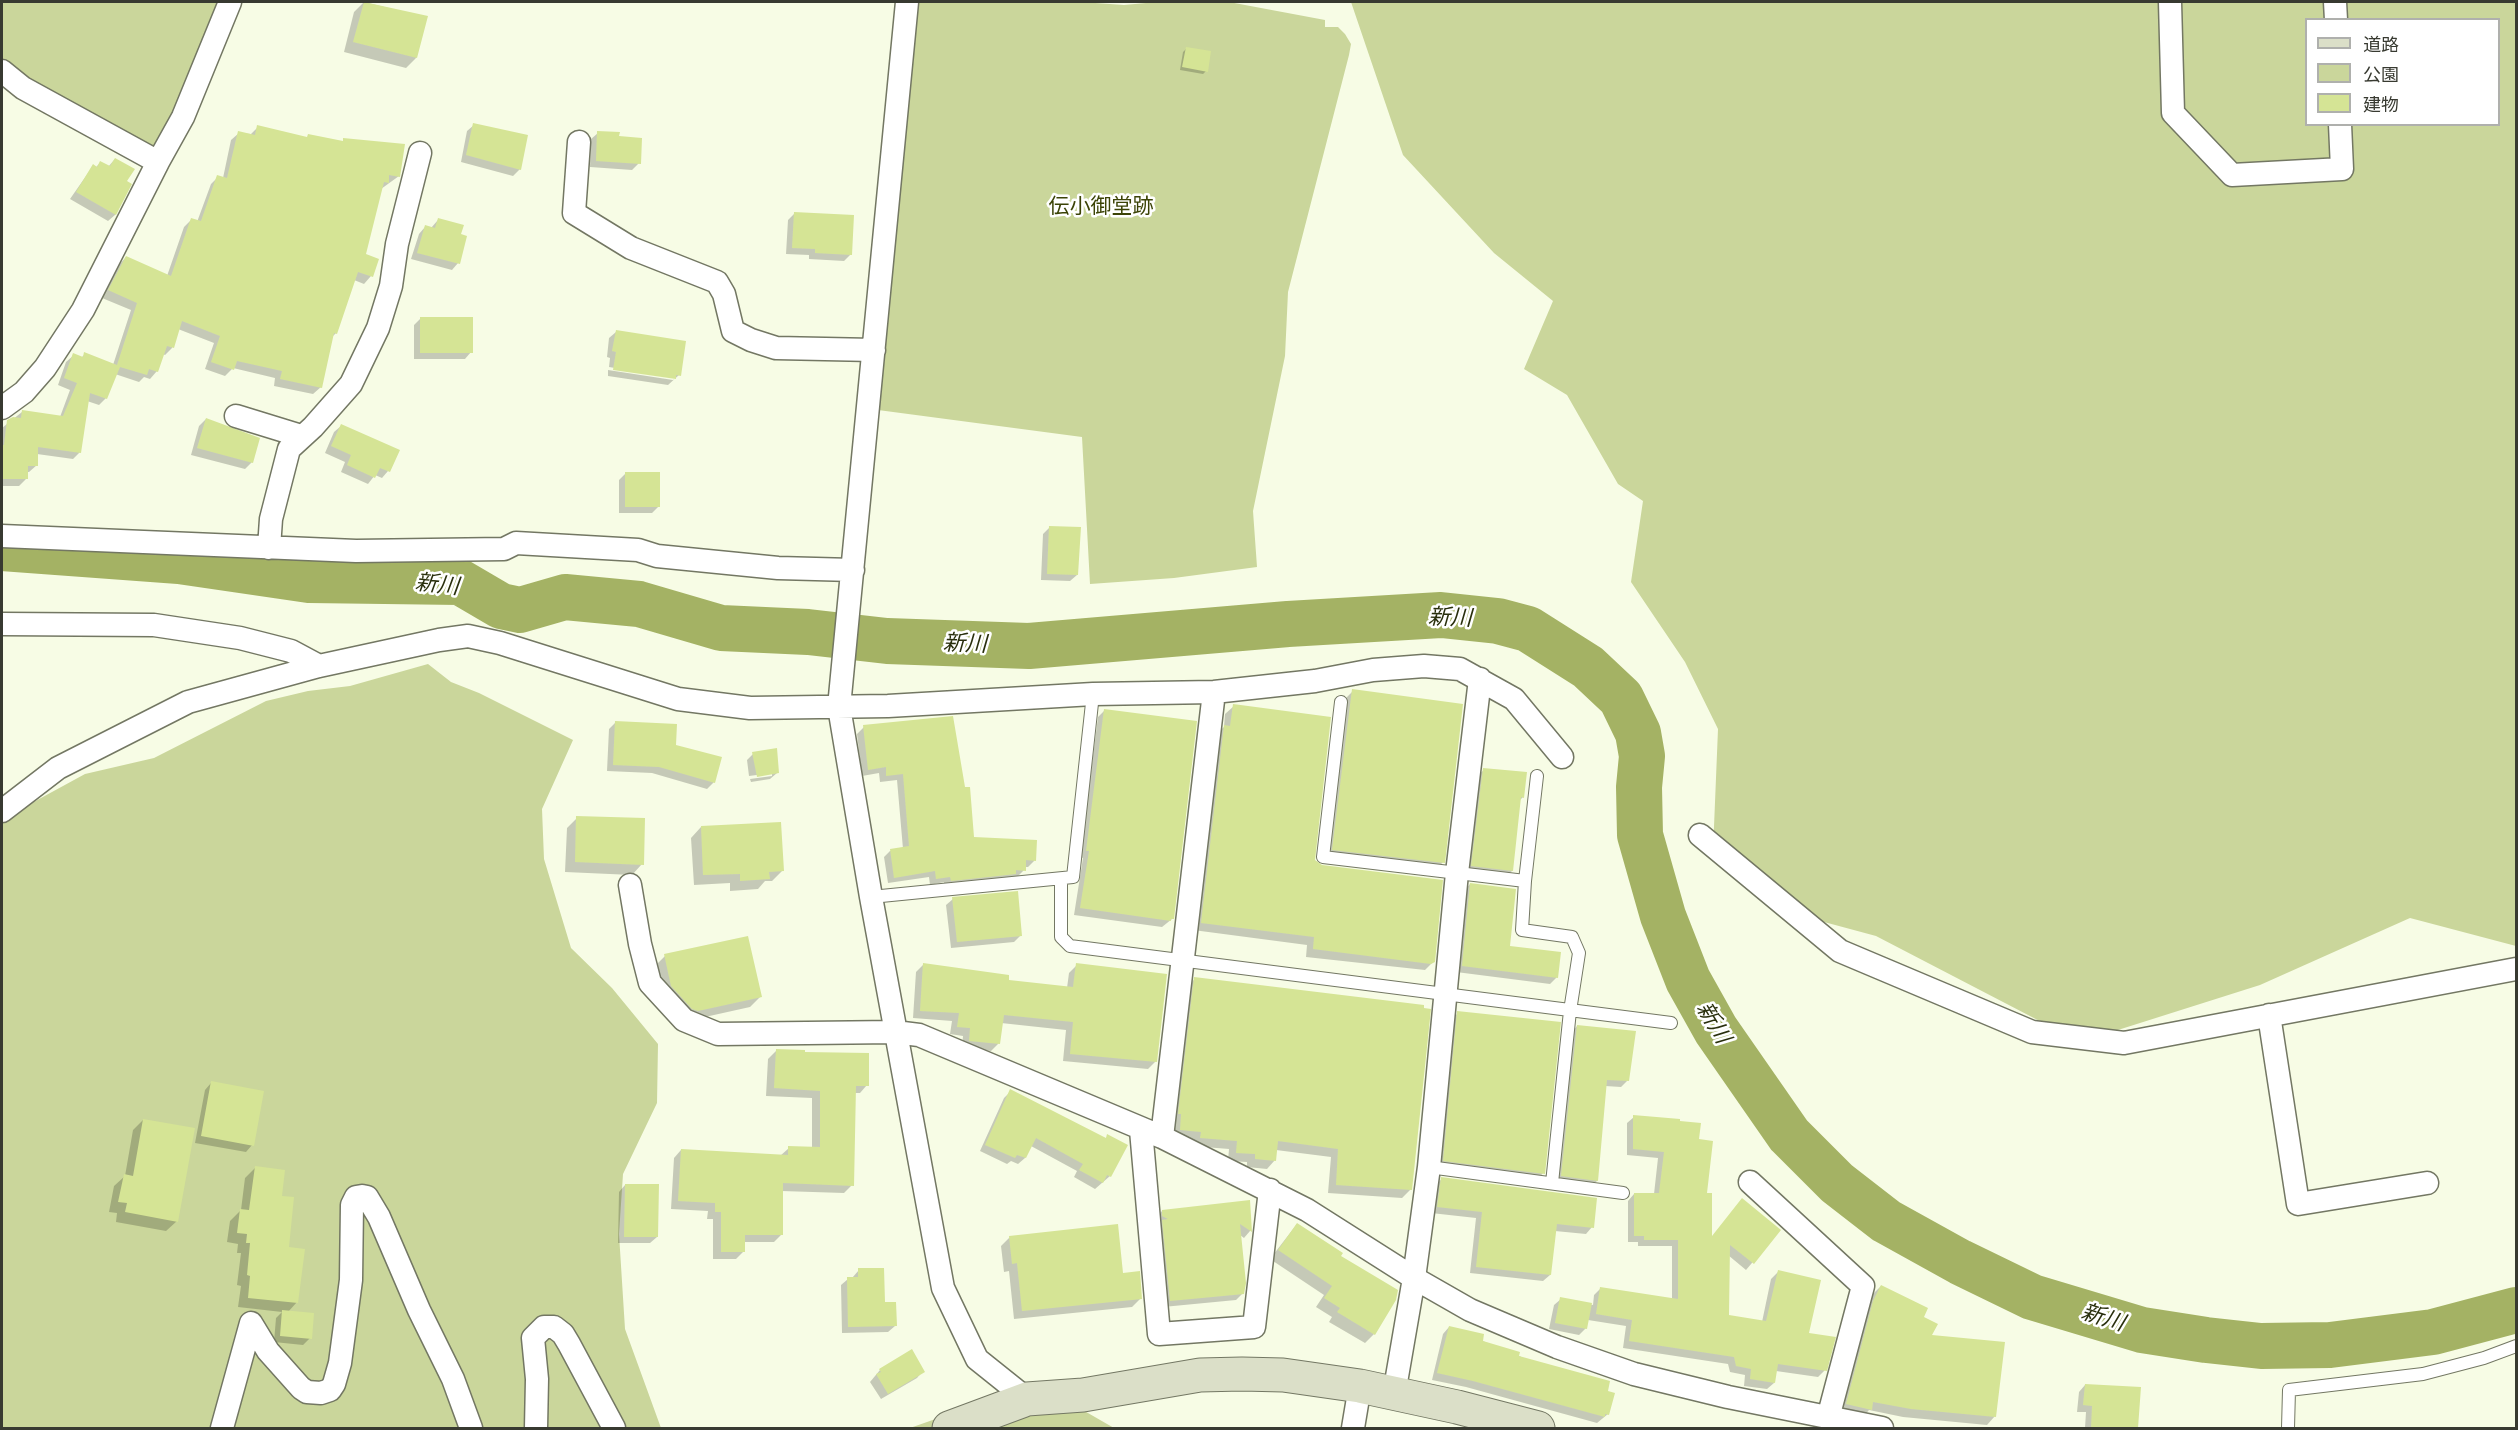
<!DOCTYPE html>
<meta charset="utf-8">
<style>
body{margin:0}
#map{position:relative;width:2518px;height:1430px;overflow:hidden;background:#f7fce5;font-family:Figtree,"Noto Sans JP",sans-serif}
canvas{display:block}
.frame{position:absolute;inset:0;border:3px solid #383a31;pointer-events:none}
.legend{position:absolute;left:2305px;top:18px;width:195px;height:108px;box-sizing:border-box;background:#fff;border:2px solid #afb0ad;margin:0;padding:8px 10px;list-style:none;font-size:18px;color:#383a31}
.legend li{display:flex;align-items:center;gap:12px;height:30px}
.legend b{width:30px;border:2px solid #afb0ad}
</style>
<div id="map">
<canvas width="2518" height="1430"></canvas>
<div class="frame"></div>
<ul class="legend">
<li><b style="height:8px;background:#dbdfc8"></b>道路</li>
<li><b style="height:16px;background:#cad69b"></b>公園</li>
<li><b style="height:16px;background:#d5e495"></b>建物</li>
</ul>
</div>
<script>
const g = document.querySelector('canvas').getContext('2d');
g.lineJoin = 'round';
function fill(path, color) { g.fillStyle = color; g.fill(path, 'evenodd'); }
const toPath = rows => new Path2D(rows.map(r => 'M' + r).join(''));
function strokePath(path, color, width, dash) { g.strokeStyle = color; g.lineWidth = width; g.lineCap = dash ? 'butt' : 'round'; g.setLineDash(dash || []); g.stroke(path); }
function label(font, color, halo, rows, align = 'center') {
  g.font = font + ' Figtree,"Noto Sans JP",sans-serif'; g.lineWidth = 5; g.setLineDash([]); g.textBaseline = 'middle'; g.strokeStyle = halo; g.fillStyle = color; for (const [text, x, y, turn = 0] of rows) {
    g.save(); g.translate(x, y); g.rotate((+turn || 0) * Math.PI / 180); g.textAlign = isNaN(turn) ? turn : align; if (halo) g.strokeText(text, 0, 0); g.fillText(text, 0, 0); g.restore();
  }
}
fill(toPath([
 [2,2,219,2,175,110,151,152,2,64],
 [918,2,1081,2,1124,5,1157,2,1229,2,1325,20,1325,27,1338,27,1345,34,1351,44,1349,55,1288,292,1285,356,1253,511,1257,567,1174,578,1090,584,1082,437,878,410],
 [1351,2,2516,2,2516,946,2410,918,2260,985,2080,1042,1876,936,1787,912,1713,851,1718,729,1685,662,1631,582,1643,501,1618,484,1567,395,1524,369,1553,301,1494,253,1403,155],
 [2306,20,2498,20,2498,124,2306,124],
 [428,664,451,682,479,693,573,740,542,809,544,859,571,948,612,988,658,1044,657,1103,623,1174,619,1234,625,1329,661,1428,2,1428,2,823,8,816,85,774,154,758,266,701,308,691,350,686],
 [978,1404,1081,1409,1114,1428,910,1428]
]), '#cad69b');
fill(toPath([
 [364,2,426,17,416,58,406,68,344,52,354,12],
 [1186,49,1206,71,1203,74,1180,70,1183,52],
 [474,125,520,169,513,176,461,162,467,131],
 [258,127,306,138,342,142,344,140,399,176,381,189,364,255,371,276,364,284,354,280,336,333,331,338,321,387,313,394,274,386,275,378,233,368,225,376,205,369,214,343,178,329,172,348,165,355,163,354,157,371,150,379,144,377,139,382,115,374,106,398,99,405,87,401,80,452,73,459,37,454,37,465,29,472,26,472,26,479,19,486,2,486,2,428,22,412,60,417,70,390,58,385,66,362,74,355,81,358,85,354,113,365,131,310,102,298,119,265,126,257,167,276,184,227,191,220,197,222,211,184,218,177,223,178,231,140,239,133,251,134],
 [598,133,639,163,632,170,590,167,591,139],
 [115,159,125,182,130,185,115,215,108,221,70,199,93,166,95,168,100,163,108,167],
 [794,214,851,254,844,261,809,259,809,255,786,254,788,220],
 [438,220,459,235,458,263,452,270,411,259,419,234,425,227,431,228],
 [421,318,471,352,465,359,414,359,414,325],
 [616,332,679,375,668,385,608,376,608,370,673,380,676,378,609,367,610,358,607,357,609,338],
 [206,419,252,462,245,469,191,455,199,426],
 [341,426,388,471,382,478,375,475,368,484,341,472,345,462,325,453,334,432],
 [626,473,659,506,652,513,619,513,619,480],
 [1050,527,1077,575,1070,581,1041,580,1043,534],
 [1353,691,1443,862,1434,872,1324,859,1344,700],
 [1234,706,1317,865,1433,962,1425,970,1306,957,1307,945,1193,930,1216,734,1224,727,1225,714],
 [1104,711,1172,919,1162,927,1074,915,1083,858,1080,857,1098,717],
 [615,723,674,746,714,782,707,789,652,773,607,771,609,729],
 [864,727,973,838,1035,860,1028,867,1024,867,1024,870,1017,877,1012,876,1008,880,944,887,944,882,930,885,929,877,888,883,884,857,890,851,903,849,897,780,880,782,879,773,862,776,857,734],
 [753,754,777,773,770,779,751,782,750,779,772,776,772,773,749,776,747,760],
 [1484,770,1523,797,1519,801,1512,871,1505,877,1465,873,1477,776],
 [577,818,642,864,632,875,565,872,567,828],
 [701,827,783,870,772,881,765,881,758,889,730,891,730,883,694,885,691,838],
 [1470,884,1509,947,1557,977,1550,984,1456,972,1464,891],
 [953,899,1021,935,1014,942,951,948,946,905],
 [665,956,760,997,750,1007,687,1021,661,997,655,966],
 [924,964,1007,981,1067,988,1069,973,1077,965,1156,1061,1148,1069,1063,1061,1066,1030,1001,1023,999,1043,991,1051,962,1048,963,1036,950,1034,952,1021,913,1018,916,972],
 [1195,979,1411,1189,1402,1198,1328,1193,1331,1157,1276,1150,1275,1160,1267,1169,1247,1167,1247,1162,1228,1161,1229,1149,1192,1146,1193,1139,1172,1138,1186,987],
 [1458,1013,1543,1173,1537,1180,1437,1167,1451,1020],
 [1577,1026,1628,1080,1621,1087,1605,1086,1597,1181,1590,1187,1555,1183,1571,1033],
 [776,1051,867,1085,860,1093,854,1093,852,1185,844,1193,781,1191,782,1234,774,1242,744,1242,744,1251,736,1259,713,1259,713,1219,707,1219,708,1211,671,1209,674,1158,681,1150,780,1156,789,1148,812,1149,812,1098,766,1096,768,1059],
 [211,1083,252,1145,246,1152,195,1143,205,1090],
 [1011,1091,1105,1139,1108,1136,1110,1176,1095,1189,1074,1177,1077,1171,1031,1146,1025,1158,1018,1164,1011,1161,1007,1164,980,1151,1004,1098],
 [1634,1117,1697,1141,1710,1238,1779,1231,1746,1270,1728,1255,1727,1317,1762,1322,1771,1279,1778,1272,1825,1370,1818,1377,1776,1371,1774,1383,1767,1389,1744,1386,1745,1375,1730,1372,1728,1364,1623,1348,1626,1326,1588,1320,1586,1328,1579,1335,1549,1329,1554,1305,1561,1299,1593,1305,1594,1295,1601,1288,1672,1300,1672,1246,1638,1246,1638,1242,1628,1242,1628,1201,1634,1194,1654,1194,1658,1158,1627,1155,1627,1123],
 [143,1120,177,1221,166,1231,116,1222,117,1213,109,1212,114,1186,125,1176,133,1130],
 [255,1168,280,1197,297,1302,288,1312,310,1338,303,1345,274,1342,276,1318,282,1312,238,1307,241,1286,237,1285,241,1253,237,1253,238,1244,227,1242,230,1221,241,1210,245,1178],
 [1442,1179,1592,1227,1586,1234,1555,1231,1550,1275,1543,1281,1470,1273,1476,1218,1431,1213,1435,1185],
 [625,1185,657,1237,650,1243,618,1243,619,1192],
 [1249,1202,1250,1231,1244,1238,1240,1235,1243,1293,1236,1300,1163,1307,1156,1218,1162,1211],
 [1297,1224,1395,1300,1374,1334,1365,1343,1329,1322,1332,1317,1316,1307,1324,1295,1270,1259],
 [1010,1237,1122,1274,1141,1298,1132,1307,1014,1319,1009,1271,1004,1272,1001,1246],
 [859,1270,883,1304,895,1326,888,1332,842,1333,841,1285,848,1279,852,1278],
 [1881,1286,1930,1336,1995,1416,1987,1425,1903,1417,1869,1410,1863,1417,1838,1412,1866,1310,1873,1294],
 [1449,1327,1606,1392,1608,1414,1597,1423,1466,1387,1432,1380,1443,1334],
 [880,1370,923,1371,917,1378,881,1399,870,1382],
 [2085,1385,2139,1389,2137,1428,2085,1428,2086,1412,2077,1412,2079,1392]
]), '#0003');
strokePath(toPath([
 [2,548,179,561,309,580,460,582,501,606,520,610,565,597,639,604,721,628,808,632,887,641,1029,646,1288,624,1441,615,1498,621,1528,629,1588,667,1621,698,1638,733,1642,756,1639,787,1640,835,1663,916,1688,980,1716,1030,1789,1135,1837,1183,1886,1221,1960,1262,2032,1297,2142,1330,2206,1340,2261,1346,2330,1345,2433,1332,2516,1310]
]), '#a4b264', 46);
fill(toPath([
 [364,2,428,16,417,58,353,42],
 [1186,47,1211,51,1208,72,1182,67],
 [473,123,528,135,521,170,466,155],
 [257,125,307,137,308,134,343,141,343,138,405,144,400,177,389,175,389,183,384,182,366,254,379,259,373,277,358,272,337,334,334,333,322,388,280,379,282,371,237,361,234,370,211,362,220,336,182,321,174,348,167,346,158,372,149,369,147,375,120,367,107,399,90,393,81,453,38,447,38,466,28,466,28,479,2,479,2,445,4,445,7,420,13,417,21,418,22,410,63,416,77,383,64,378,73,353,83,357,84,352,117,365,137,303,108,290,126,256,171,276,191,218,201,221,217,175,227,178,238,131,255,135],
 [597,131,620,132,619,136,642,138,641,164,596,161],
 [115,158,135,169,127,181,132,184,116,215,76,192,93,164,97,167,100,161,110,166],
 [794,212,854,215,852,255,815,253,815,249,792,248],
 [438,218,464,225,461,234,467,236,460,264,417,253,425,225,435,228],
 [420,317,473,317,473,353,420,353],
 [616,330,686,341,681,376,676,375,676,379,613,370,616,352,612,351],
 [206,418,260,438,253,463,197,448],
 [341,424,400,450,390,472,380,468,375,478,347,465,351,455,331,446],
 [625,472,660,472,660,507,625,507],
 [1049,526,1081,527,1078,575,1047,574],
 [1352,689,1463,704,1445,863,1332,850],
 [1233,704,1331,717,1315,860,1322,865,1443,880,1435,962,1431,964,1313,949,1314,937,1201,923,1224,725,1230,726],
 [1104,709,1197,721,1174,919,1171,919,1171,921,1080,908,1089,851,1086,851],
 [953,716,965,787,970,787,974,837,1037,840,1036,861,1026,860,1026,871,1016,870,1016,874,951,881,950,877,936,879,935,871,894,878,890,849,909,846,903,774,886,776,886,767,868,770,863,725],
 [615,721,677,724,676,745,722,757,715,783,659,767,613,765],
 [777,748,779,773,757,777,752,752],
 [1483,768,1527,772,1524,798,1521,797,1513,871,1471,866],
 [576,816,645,818,644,865,575,862],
 [781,822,784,871,769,872,770,879,740,881,740,874,703,875,701,826],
 [1470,883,1516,889,1510,946,1561,952,1558,978,1462,966],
 [1018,891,1022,936,957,942,952,897],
 [748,936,762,997,698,1011,692,1009,671,986,664,954],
 [923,963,1009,975,1009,980,1073,987,1076,963,1167,974,1157,1062,1070,1054,1073,1022,1004,1015,1000,1044,969,1041,970,1028,957,1027,959,1013,920,1011],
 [1194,977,1424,1005,1424,1008,1431,1009,1412,1190,1336,1185,1338,1149,1278,1141,1276,1161,1255,1159,1255,1154,1236,1153,1237,1141,1200,1138,1201,1132,1180,1130,1181,1114,1178,1114],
 [1457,1011,1561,1022,1545,1174,1443,1161],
 [1577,1025,1636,1031,1629,1081,1607,1080,1598,1181,1561,1176],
 [776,1049,805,1050,805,1052,869,1053,869,1086,856,1086,854,1186,783,1183,783,1235,745,1235,745,1252,721,1252,721,1212,715,1212,715,1203,678,1201,681,1149,788,1155,788,1146,820,1147,820,1091,774,1088],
 [211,1081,264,1091,254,1146,201,1136],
 [1010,1089,1106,1138,1107,1134,1128,1145,1111,1177,1107,1175,1103,1183,1079,1170,1083,1164,1036,1138,1026,1158,1017,1155,1015,1158,985,1145],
 [1633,1115,1680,1119,1680,1121,1701,1123,1699,1139,1713,1141,1707,1193,1712,1193,1712,1236,1742,1198,1781,1230,1754,1264,1730,1245,1729,1315,1766,1321,1778,1270,1821,1280,1809,1333,1836,1337,1827,1371,1778,1364,1775,1383,1750,1379,1751,1369,1736,1366,1734,1357,1629,1341,1632,1320,1596,1314,1600,1287,1678,1299,1678,1240,1644,1240,1644,1236,1634,1236,1634,1193,1659,1193,1664,1152,1633,1149],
 [143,1119,195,1128,178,1222,125,1212,127,1203,118,1202,124,1174,133,1176],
 [255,1166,285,1170,282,1196,294,1197,289,1247,305,1249,298,1303,248,1298,250,1276,247,1275,250,1243,246,1243,247,1234,237,1233,240,1209,249,1210],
 [1441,1177,1597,1198,1594,1228,1557,1224,1551,1275,1476,1267,1482,1212,1437,1207],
 [625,1184,659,1184,658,1237,624,1237],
 [1250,1200,1252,1232,1240,1224,1246,1283,1244,1294,1170,1301,1162,1220,1168,1219,1162,1216,1162,1210],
 [1297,1223,1343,1253,1341,1256,1398,1290,1396,1300,1375,1335,1337,1312,1340,1308,1324,1298,1332,1286,1278,1250],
 [1118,1224,1123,1273,1140,1271,1142,1299,1022,1311,1017,1263,1012,1264,1009,1236],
 [858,1268,884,1268,885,1302,896,1302,897,1326,848,1327,847,1277,858,1277],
 [1881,1285,1928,1308,1924,1317,1938,1324,1932,1335,2005,1342,1996,1417,1911,1409,1873,1402,1872,1410,1846,1404,1873,1301],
 [1560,1297,1592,1303,1587,1329,1555,1323],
 [282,1310,314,1313,312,1339,280,1336],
 [1449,1326,1484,1334,1483,1341,1520,1352,1519,1356,1610,1381,1608,1391,1615,1393,1609,1415,1605,1414,1605,1417,1473,1381,1437,1373],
 [912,1349,925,1372,888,1394,876,1374,881,1372,879,1369],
 [2085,1384,2141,1387,2138,1428,2091,1428,2092,1406,2083,1405]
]), '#d5e495');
const lane = toPath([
 [1341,702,1323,857,1525,881],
 [1537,776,1525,881,1522,930,1572,937,1579,953,1570,1011,1552,1183],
 [1061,879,1061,937,1070,946,1671,1023],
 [871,897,1073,877,1093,694],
 [1429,1167,1623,1193],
 [2288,1428,2289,1390,2423,1374,2484,1358,2516,1346]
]);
const street = toPath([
 [907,2,839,707,871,897,943,1288,977,1359,1027,1399],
 [2170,2,2173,113,2232,175,2342,169,2340,124],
 [2335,2,2336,20],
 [2,71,23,88,158,162],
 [579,142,574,213,631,248,717,282,724,294,733,331,751,340,776,348,874,350],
 [2,408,24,392,45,368,83,310,158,162,183,117,230,2],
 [236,416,301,436],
 [2,536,356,551,504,549,516,543,638,550,657,556,778,568,853,570],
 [269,548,271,519,289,449,313,427,351,384,378,328,391,286,397,244,420,153],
 [2,624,154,625,240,638,291,651,319,666],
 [2,811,58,768,188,702,319,666,439,640,468,636,500,643,678,699,750,708,888,706,1093,694,1214,692,1315,681,1373,670,1424,666,1460,669,1514,699,1562,757],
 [1700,835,1840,951,2032,1032,2124,1043,2516,969],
 [630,885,640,944,650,983,684,1020,718,1034,895,1032,919,1035,1162,1137,1307,1210,1414,1278,1470,1310,1557,1347,1634,1374,1728,1397,1882,1428],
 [2269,1015,2298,1204,2427,1183],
 [1141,1130,1159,1334,1254,1327,1270,1190],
 [1162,1137,1214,692],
 [1750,1182,1863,1286,1828,1418],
 [1394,1394,1414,1278,1429,1167,1457,873,1480,679],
 [222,1428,251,1323,268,1351,301,1388,307,1392,321,1393,330,1390,334,1384,340,1363,351,1280,352,1205,356,1197,362,1196,367,1197,379,1217,419,1310,453,1379,471,1428],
 [536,1428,537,1379,533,1338,544,1327,554,1327,563,1334,569,1344,614,1428],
 [1353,1428,1360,1386]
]);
const secondary = toPath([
 [949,1428,1027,1399,1083,1395,1200,1375,1242,1374,1283,1375,1360,1386,1457,1407,1538,1428]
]);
strokePath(lane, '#737763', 14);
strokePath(street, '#737763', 25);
strokePath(secondary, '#737763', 35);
strokePath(lane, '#fff', 12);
strokePath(street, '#fff', 22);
strokePath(secondary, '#dbdfc8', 33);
label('21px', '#3b4306', '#fff', [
 ["伝小御堂跡",1101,207]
]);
label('italic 22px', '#292f0d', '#fff', [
 ["新川",437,585,6],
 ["新川",1450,618,2],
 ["新川",965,644,2],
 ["新川",1713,1023,59],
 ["新川",2103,1318,17]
]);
</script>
